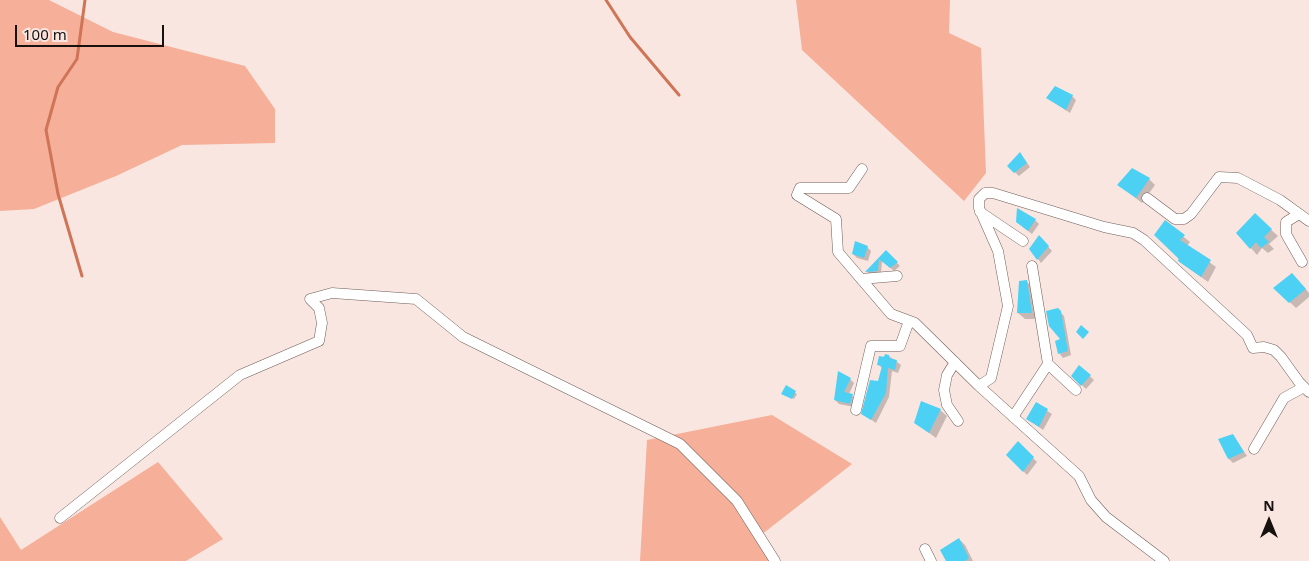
<!DOCTYPE html>
<style>
body{margin:0}
#map{position:relative;width:1309px;height:561px;overflow:hidden;background:#f9e6e0;font-family:"Noto Sans",sans-serif}
canvas{display:block}
.north{position:absolute;left:1244px;top:496px;width:50px;height:50px;-webkit-text-stroke:4px #f9e6e0;paint-order:stroke;rotate:0deg;font-size:14px;font-weight:700;line-height:20px;text-align:center;color:#17110f}
.north::after{content:'';display:block;margin:auto;width:18px;height:22px;background:#17110f;clip-path:polygon(50% 0,100% 100%,50% 72%,0 100%)}
.scale{position:absolute;left:15px;top:25px;width:149px;height:22px;box-sizing:border-box;border:2px solid #17110f;border-top:0;padding-left:6px;font-size:15px;line-height:18px;white-space:nowrap;color:#17110f;-webkit-text-stroke:4px #f9e6e0;paint-order:stroke}
</style>
<div id="map">
<canvas width="1309" height="561"></canvas>
<div class="north">N</div>
<div class="scale">100 m</div>
</div>
<script>
const g = document.querySelector('canvas').getContext('2d');
g.lineJoin = 'round';
function fill(path, color) { g.fillStyle = color; g.fill(path, 'evenodd'); }
const toPath = rows => new Path2D(rows.map(r => 'M' + r).join(''));
function strokePath(path, color, width, dash) { g.strokeStyle = color; g.lineWidth = width; g.lineCap = dash ? 'butt' : 'round'; g.setLineDash(dash || []); g.stroke(path); }
fill(toPath([
 [0,0,49,0,113,32,245,66,275,109,275,143,182,145,116,176,34,209,0,211],
 [796,0,950,0,949,33,981,48,986,173,964,201,802,50],
 [772,415,852,464,761,535,773,561,640,561,647,440],
 [158,462,223,539,186,561,0,561,0,517,21,550]
]), '#f6af98');
fill(toPath([
 [1072,96,1076,100,1070,113,1047,98],
 [1020,153,1030,167,1019,176,1008,166],
 [1149,179,1155,185,1142,203,1119,185],
 [1255,215,1278,236,1269,244,1274,249,1268,253,1262,248,1257,255,1238,233],
 [1035,220,1039,224,1032,234,1017,222],
 [1165,222,1190,242,1187,246,1216,267,1208,282,1179,261],
 [1043,241,1052,251,1041,263,1030,249],
 [867,247,871,251,868,261,857,258,853,254],
 [886,252,900,266,894,271,882,261,881,273,869,274,867,272],
 [1298,280,1309,293,1309,297,1296,308,1275,288],
 [1027,282,1033,288,1038,319,1025,319,1018,313],
 [1057,309,1064,316,1071,355,1063,358,1060,354,1057,342,1062,340],
 [889,356,901,365,898,373,892,371,889,397,876,423,863,414,879,382,882,368,879,365,880,357],
 [1080,367,1094,380,1086,389,1072,376],
 [850,379,854,383,849,394,856,399,854,407,839,404,835,400],
 [786,387,797,394,794,399,784,395],
 [1036,404,1052,414,1043,430,1028,419],
 [940,410,947,416,936,438,916,423],
 [1233,435,1247,456,1233,463,1229,459],
 [1018,443,1037,462,1027,475,1008,455],
 [959,539,965,545,973,561,948,561]
]), '#0003');
strokePath(toPath([
 [606,0,630,37,679,95],
 [82,276,58,194,46,130,58,87,77,59,85,0]
]), '#cf7457', 3);
fill(toPath([
 [1055,86,1073,95,1066,110,1046,98],
 [1020,152,1027,163,1014,173,1007,166],
 [1132,168,1150,178,1136,198,1117,185],
 [1017,208,1036,219,1028,231,1016,222],
 [1255,213,1272,229,1264,237,1269,242,1261,248,1256,242,1250,249,1236,233],
 [1165,220,1185,235,1180,240,1211,260,1201,277,1178,261,1179,259,1154,235],
 [1039,235,1049,246,1037,260,1029,249],
 [855,241,868,246,864,258,852,254],
 [886,250,898,262,890,268,879,259,878,271,865,272],
 [1292,273,1306,289,1289,303,1273,288],
 [1027,280,1032,313,1017,313,1019,281],
 [1058,308,1061,311,1068,351,1058,354,1055,341,1060,339,1049,326,1046,311],
 [1081,325,1089,332,1083,339,1076,332],
 [885,354,889,355,889,358,897,360,895,370,888,368,886,393,871,420,861,414,870,380,878,381,882,366,877,365,879,356,884,357],
 [1079,365,1091,375,1081,386,1071,376],
 [838,371,851,378,844,392,853,394,850,404,834,400],
 [786,385,796,391,792,399,781,394],
 [921,401,941,409,929,433,914,423],
 [1036,402,1048,409,1039,427,1026,419],
 [1233,434,1244,452,1228,459,1218,439],
 [1018,441,1034,457,1023,472,1006,455],
 [959,538,969,558,965,561,946,561,940,550]
]), '#4cd0f3');
const street = toPath([
 [862,169,849,188,800,188,797,195,836,219,838,252,891,314,915,323,979,386,1079,476,1091,500,1106,517,1164,561],
 [1147,198,1175,219,1184,219,1191,214,1219,177,1238,178,1280,200,1309,221],
 [980,212,1023,241],
 [1299,214,1286,222,1286,234,1302,262],
 [861,279,897,276],
 [955,362,947,375,944,390,947,405,958,421],
 [1048,364,1076,390],
 [979,386,991,378,1008,306,998,251,979,208,979,199,985,193,993,193,1104,227,1133,233,1144,240,1247,335,1253,348,1264,347,1274,350,1281,357,1299,382,1309,392],
 [856,410,871,346,900,346,909,321],
 [1013,417,1048,364,1032,266],
 [1254,449,1284,398,1304,387],
 [60,518,240,375,319,341,322,323,319,308,310,299,332,293,416,299,463,337,680,444,737,501,775,561],
 [925,549,931,561]
]);
strokePath(street, '#6d5d58', 11);
strokePath(street, '#fff', 10);
</script>
